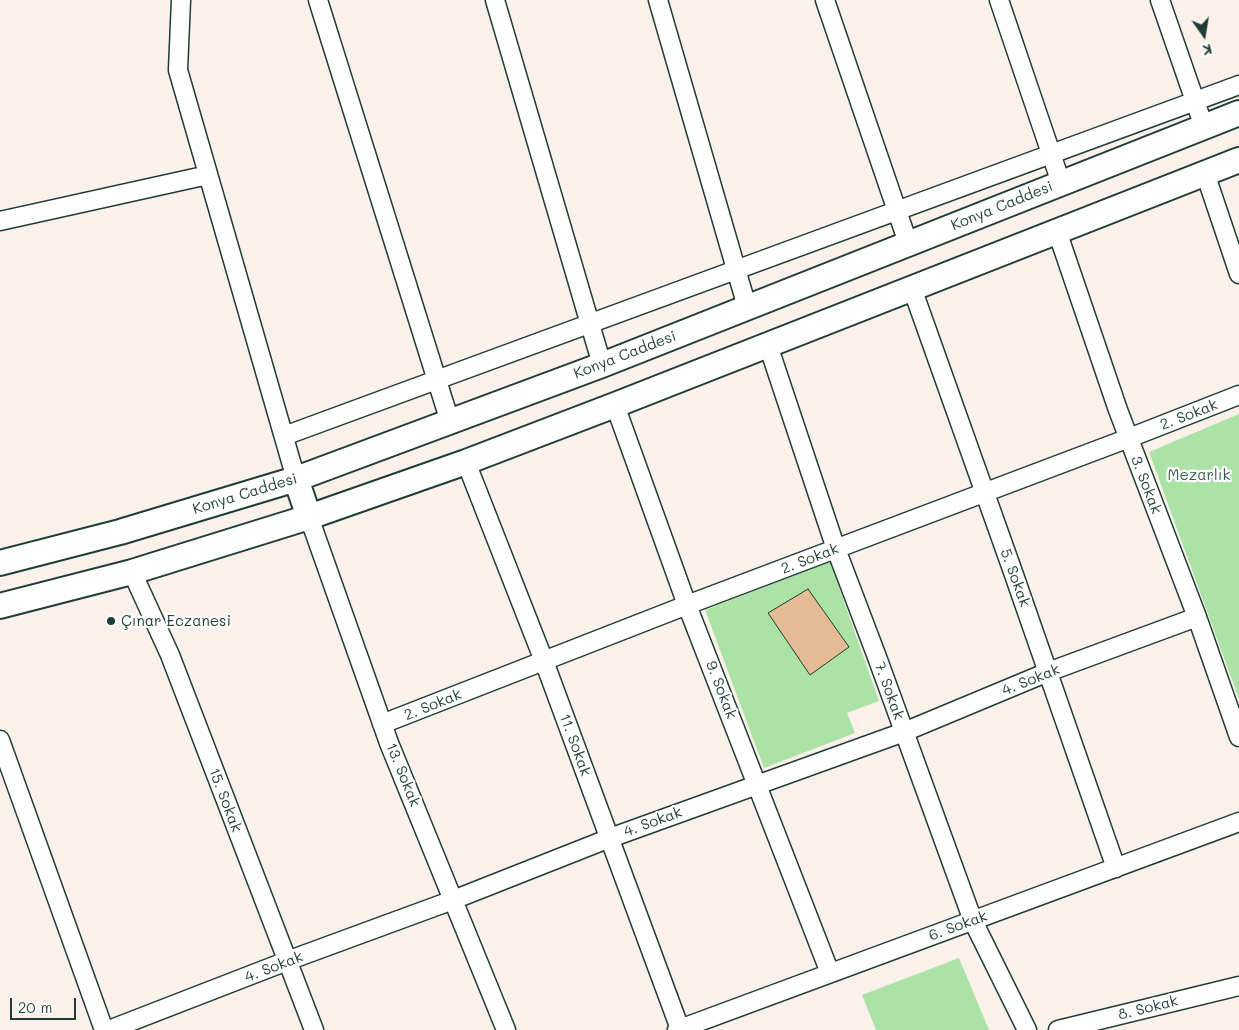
<!DOCTYPE html>
<meta charset="utf-8">
<style>
body{margin:0}
#map{position:relative;width:1239px;height:1030px;overflow:hidden;background:#faf1ea;font-family:Mali,sans-serif}
canvas{display:block}
.north{position:absolute;left:1179px;top:10px;width:50px;height:50px;-webkit-text-stroke:4px #fff;paint-order:stroke;rotate:167deg;font-size:14px;font-weight:700;line-height:20px;text-align:center;color:#1f3d34}
.north::after{content:'';display:block;margin:auto;width:18px;height:22px;background:#1f3d34;clip-path:polygon(50% 0,100% 100%,50% 72%,0 100%)}
.scale{position:absolute;left:10px;top:998px;width:66px;height:22px;box-sizing:border-box;border:2px solid #1f3d34;border-top:0;padding-left:6px;font-size:15px;line-height:18px;white-space:nowrap;color:#1f3d34;-webkit-text-stroke:4px #fff;paint-order:stroke}
</style>
<div id="map">
<canvas width="1239" height="1030"></canvas>
<div class="north">K</div>
<div class="scale">20 m</div>
</div>
<script>
const g = document.querySelector('canvas').getContext('2d');
g.lineJoin = 'round';
function fill(path, color) { g.fillStyle = color; g.fill(path, 'evenodd'); }
const toPath = rows => new Path2D(rows.map(r => 'M' + r).join(''));
function strokePath(path, color, width, dash) { g.strokeStyle = color; g.lineWidth = width; g.lineCap = dash ? 'butt' : 'round'; g.setLineDash(dash || []); g.stroke(path); }
function label(font, color, halo, rows, align = 'center') {
  g.font = font + ' Mali,sans-serif'; g.lineWidth = 4.5; g.setLineDash([]); g.textBaseline = 'middle'; g.strokeStyle = halo; g.fillStyle = color; for (const [text, x, y, turn = 0] of rows) {
    g.save(); g.translate(x, y); g.rotate((+turn || 0) * Math.PI / 180); g.textAlign = isNaN(turn) ? turn : align; if (halo) g.strokeText(text, 0, 0); g.fillText(text, 0, 0); g.restore();
  }
}
fill(toPath([
 [1239,414,1239,699,1149,452],
 [830,562,879,701,847,713,855,733,764,768,705,610],
 [959,958,989,1030,876,1030,862,995]
]), '#abe3a7');
const building = toPath([
 [808,589,849,647,810,675,768,613,808,589]
]);
fill(building, '#e5bb95');
strokePath(building, '#1f3d34', 1);
const street = toPath([
 [181,0,178,70,296,479],
 [318,0,450,422],
 [495,0,602,365],
 [658,0,747,307],
 [825,0,908,243],
 [999,0,1061,183],
 [1160,0,1204,127],
 [1205,173,1239,274],
 [0,221,208,175],
 [1057,231,1118,410,1197,617,1239,737],
 [912,288,1013,572,1116,868],
 [768,345,836,549,877,657,973,921,1027,1030],
 [615,405,687,605,830,973],
 [284,436,1239,85],
 [466,462,544,661,680,1029],
 [309,517,389,743,506,1030],
 [132,572,170,655,314,1030],
 [382,724,687,605,1129,438,1239,395],
 [0,740,104,1030],
 [109,1030,287,961,453,900,610,838,904,732,1048,672,1197,617],
 [677,1030,1239,822],
 [1058,1030,1239,986]
]);
const secondary = toPath([
 [296,479,309,517],
 [0,563,120,532,296,479,602,365,1239,113],
 [0,606,132,572,309,517,466,462,615,405,1239,160]
]);
strokePath(street, '#1f3d34', 21);
strokePath(secondary, '#1f3d34', 28);
strokePath(street, '#fff', 18);
strokePath(secondary, '#fff', 24);
for (const [x, y, r, color] of [
 [111,621,5,"#1f3d34"]
]) { const dot = new Path2D(); dot.arc(x, y, r, 0, 2 * Math.PI); g.fillStyle = color; g.fill(dot); strokePath(dot, '#fff', 2); }
label('15px', '#1f3d34', '#fff', [
 ["Konya Caddesi",1002,206,-22],
 ["Konya Caddesi",625,355,-21],
 ["2. Sokak",1189,415,-21],
 ["3. Sokak",1146,485,69],
 ["Konya Caddesi",245,494,-17],
 ["2. Sokak",810,559,-21],
 ["5. Sokak",1015,578,70],
 ["4. Sokak",1031,680,-22],
 ["9. Sokak",721,690,69],
 ["7. Sokak",889,691,70],
 ["2. Sokak",433,705,-22],
 ["11. Sokak",575,745,70],
 ["13. Sokak",403,775,68],
 ["15. Sokak",225,800,69],
 ["4. Sokak",653,822,-20],
 ["6. Sokak",958,926,-20],
 ["4. Sokak",274,967,-21],
 ["8. Sokak",1148,1008,-14]
]);
label('15px', '#3b5e4b', '#fff', [
 ["Mezarlık",1199,475]
]);
label('15px', '#1f3d34', '#fff', [
 ["Çınar Eczanesi",121,621]
], 'left');
</script>
